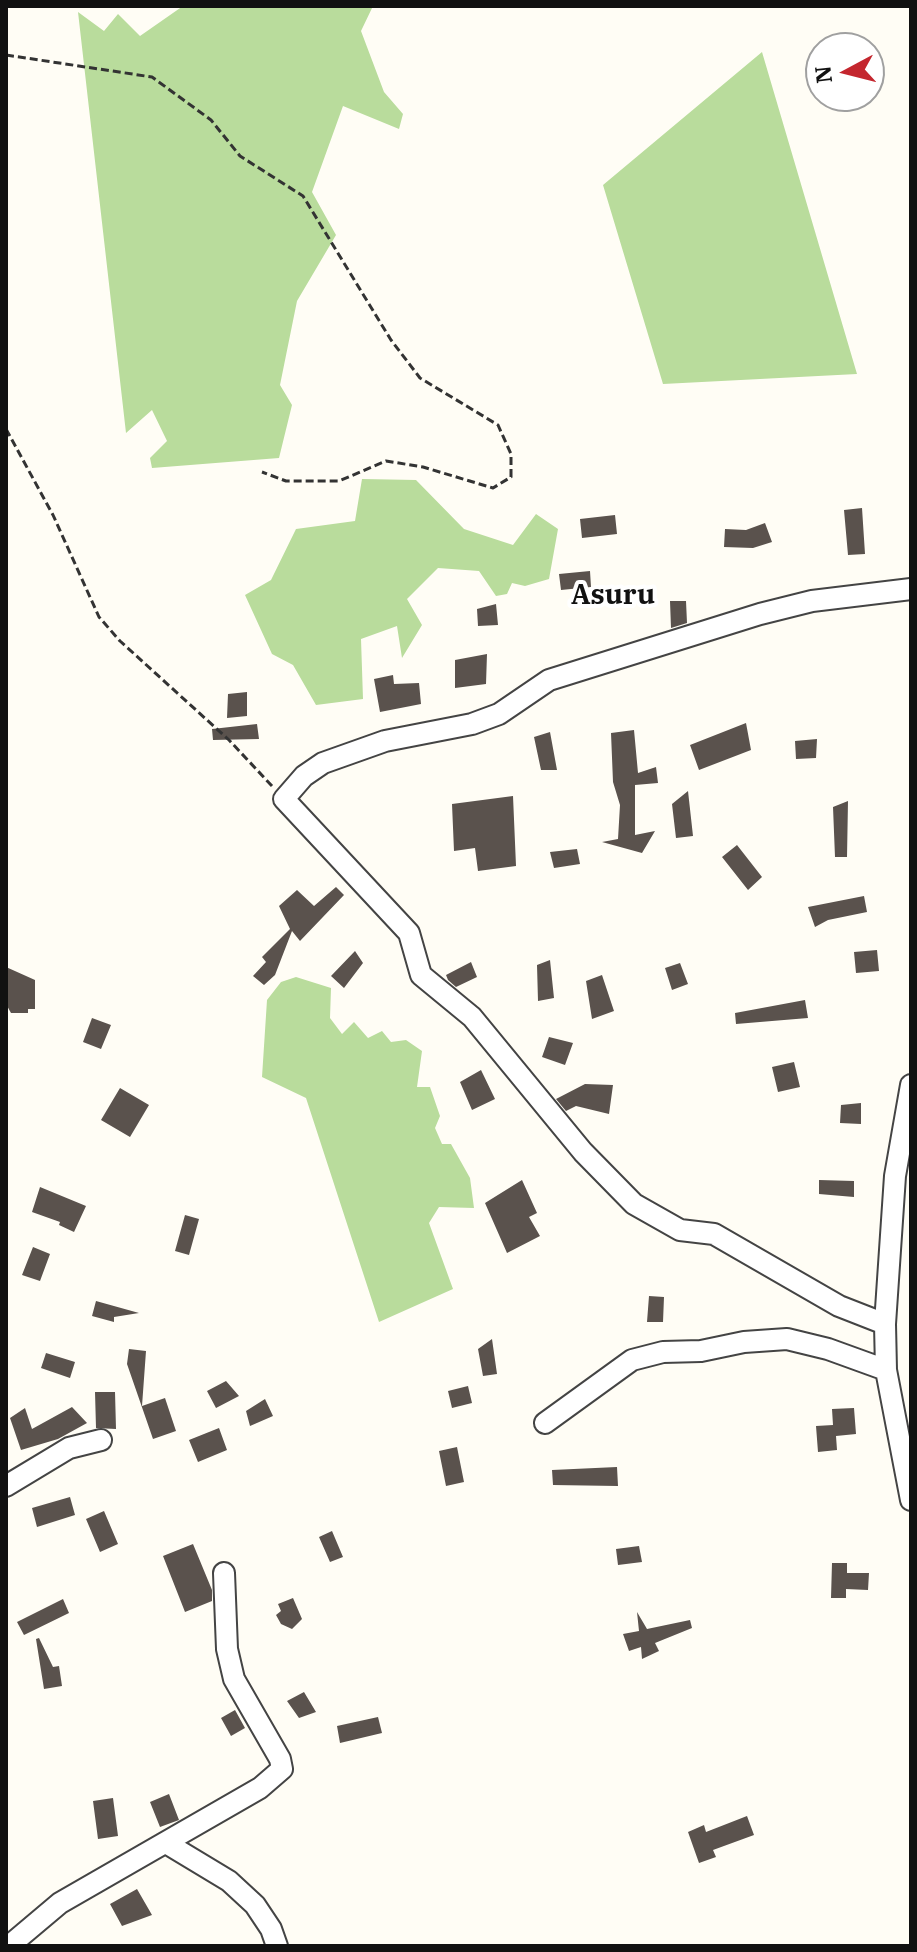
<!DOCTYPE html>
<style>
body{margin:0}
#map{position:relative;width:917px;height:1952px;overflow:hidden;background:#fffdf5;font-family:"IBM Plex Serif",serif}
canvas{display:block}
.frame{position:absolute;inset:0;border:8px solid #111;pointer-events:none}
.north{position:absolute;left:805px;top:32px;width:80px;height:80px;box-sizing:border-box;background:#fff;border:2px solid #a0a0a0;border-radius:50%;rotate:263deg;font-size:22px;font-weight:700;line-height:32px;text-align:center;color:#111}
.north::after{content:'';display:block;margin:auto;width:28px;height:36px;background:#c4262e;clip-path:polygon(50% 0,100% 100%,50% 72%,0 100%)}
</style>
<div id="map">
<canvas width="917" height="1952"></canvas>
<div class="frame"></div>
<div class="north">N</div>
</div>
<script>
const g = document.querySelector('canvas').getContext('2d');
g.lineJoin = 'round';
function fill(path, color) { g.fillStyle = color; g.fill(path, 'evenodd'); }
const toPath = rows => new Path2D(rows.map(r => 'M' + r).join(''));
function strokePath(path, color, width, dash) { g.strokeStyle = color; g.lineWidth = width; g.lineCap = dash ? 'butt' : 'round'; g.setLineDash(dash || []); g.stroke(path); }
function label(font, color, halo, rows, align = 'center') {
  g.font = font + ' "IBM Plex Serif",serif'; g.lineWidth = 8; g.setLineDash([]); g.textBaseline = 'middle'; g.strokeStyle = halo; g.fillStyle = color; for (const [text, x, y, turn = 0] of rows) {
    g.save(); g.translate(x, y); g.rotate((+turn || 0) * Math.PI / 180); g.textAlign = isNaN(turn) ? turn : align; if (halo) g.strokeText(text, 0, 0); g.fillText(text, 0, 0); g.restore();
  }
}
fill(toPath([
 [183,6,373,6,361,31,384,92,403,114,399,129,343,106,312,192,336,235,297,301,280,385,292,405,279,458,152,468,150,458,167,441,152,410,126,433,78,12,104,31,118,14,140,36],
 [762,52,857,374,663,384,603,185],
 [362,479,416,480,464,529,513,545,536,514,558,529,549,579,525,586,512,583,507,594,496,596,479,571,438,568,407,599,422,625,402,658,397,626,361,639,363,699,316,705,293,665,272,654,245,595,271,580,296,529,355,521],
 [296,977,331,988,330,1018,342,1034,354,1022,368,1038,382,1031,391,1042,406,1040,422,1051,417,1087,430,1087,440,1116,435,1128,442,1144,451,1144,470,1178,474,1208,439,1207,429,1223,453,1289,379,1322,306,1098,262,1077,267,1000,281,982]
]), '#b9dc9c');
fill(toPath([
 [862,508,865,554,848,555,844,510],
 [615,515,617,534,582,538,580,519],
 [765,523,772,542,753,548,724,547,725,529,746,530],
 [590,571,591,587,561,590,559,574],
 [670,601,686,601,687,623,671,628],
 [496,604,498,625,478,626,477,609],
 [487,654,486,684,455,688,455,660],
 [393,675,394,684,419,683,421,704,380,712,374,679],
 [247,692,247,716,227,718,228,694],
 [746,723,751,750,699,770,690,745],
 [257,724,259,739,213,740,212,729],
 [634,730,638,773,656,767,658,783,635,785,635,835,655,831,642,853,602,842,618,839,620,805,613,782,611,733],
 [550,732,557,770,541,770,534,737],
 [817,739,816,758,796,759,795,741],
 [688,791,693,836,676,838,672,804],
 [513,796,516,866,478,871,475,848,454,851,452,804],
 [848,801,847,857,835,857,833,807],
 [737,845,762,877,748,890,722,857],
 [577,849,580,864,554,868,550,852],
 [336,887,344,895,300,941,292,931,275,975,264,985,253,976,266,962,262,957,290,929,279,906,297,890,314,906],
 [864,896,867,912,828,920,815,927,808,907],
 [877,950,879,971,856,973,854,952],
 [355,951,363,963,344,988,331,976],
 [550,960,554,998,538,1001,537,965],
 [471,962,477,977,456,987,448,980,446,975],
 [680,963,688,984,672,990,665,968],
 [6,967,35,980,35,1009,28,1009,28,1013,11,1013,6,1004],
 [602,975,614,1011,592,1019,586,981],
 [805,1000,808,1018,736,1024,735,1013],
 [92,1018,111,1025,101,1049,83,1042],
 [549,1037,573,1043,565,1065,542,1057],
 [794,1062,800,1087,778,1092,772,1067],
 [481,1070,495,1099,472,1110,460,1082],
 [585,1084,613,1085,609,1114,576,1106,566,1111,556,1099],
 [120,1088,149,1105,130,1137,101,1120],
 [861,1103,861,1124,840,1123,841,1105],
 [522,1180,537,1213,529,1217,540,1236,507,1253,485,1203],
 [819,1180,854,1181,854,1197,819,1194],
 [40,1187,86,1206,74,1232,59,1225,60,1222,32,1212],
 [185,1215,199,1219,189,1255,175,1251],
 [33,1247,50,1254,40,1281,22,1275],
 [649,1296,664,1297,663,1322,647,1322],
 [96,1301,139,1313,114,1317,114,1322,92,1316],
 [492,1339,497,1374,483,1376,478,1349],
 [129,1349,146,1351,142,1406,165,1398,176,1431,153,1439,127,1364],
 [46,1353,75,1362,70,1378,41,1368],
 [226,1381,239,1396,216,1408,207,1391],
 [468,1386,472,1403,452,1408,448,1391],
 [95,1392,115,1392,116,1429,96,1428],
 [265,1399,273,1416,250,1426,246,1411],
 [72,1407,87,1423,58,1439,21,1450,10,1418,25,1408,32,1429],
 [854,1408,856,1434,836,1436,837,1450,818,1452,816,1426,833,1425,832,1409],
 [219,1428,227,1450,198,1462,189,1440],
 [457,1447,464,1482,446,1486,439,1451],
 [617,1467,618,1486,553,1485,552,1470],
 [70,1497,75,1515,37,1527,32,1508],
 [104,1511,118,1544,100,1552,86,1519],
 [332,1531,343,1557,330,1562,319,1537],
 [193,1544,212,1590,212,1601,185,1612,163,1556],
 [639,1546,642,1562,618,1565,616,1549],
 [832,1563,847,1563,847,1573,869,1573,868,1590,846,1589,846,1598,831,1598],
 [293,1598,302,1619,292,1629,281,1624,276,1615,281,1611,278,1604],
 [63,1599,69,1613,24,1635,17,1622],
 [637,1612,647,1629,690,1620,692,1628,655,1643,659,1651,642,1659,641,1647,629,1651,623,1634,639,1631],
 [39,1638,53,1667,59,1666,62,1686,44,1689,36,1639],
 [304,1692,316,1712,299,1718,287,1701],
 [235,1710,245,1728,231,1736,221,1718],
 [378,1717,382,1733,340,1743,337,1726],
 [169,1794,179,1820,160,1827,150,1802],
 [113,1798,118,1836,98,1839,93,1801],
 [747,1816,754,1835,713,1850,716,1857,699,1863,688,1832,704,1825,706,1832],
 [137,1889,152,1915,122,1926,110,1904]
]), '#5a524d');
const street = toPath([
 [911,1085,895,1176,885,1324,886,1370,911,1500],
 [885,1324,839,1306,714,1234,680,1230,634,1204,583,1152,472,1017,421,975,409,933,284,799,304,776,323,763,385,741,472,724,499,714,549,680,760,614,812,601,911,589],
 [545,1423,632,1360,663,1352,701,1351,744,1342,787,1339,828,1349,886,1370],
 [6,1486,69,1448,101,1440],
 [166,1843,229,1881,255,1905,271,1929,277,1946],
 [9,1946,60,1903,260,1788,282,1769,280,1759,234,1679,227,1649,224,1573]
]);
strokePath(street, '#444', 24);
strokePath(toPath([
 [6,55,152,77,211,120,240,156,303,196,391,340,420,378,498,425,511,454,511,477,493,488,423,467,386,461,339,481,286,481,262,472],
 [6,429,53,515,99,617,120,641,229,740,272,786]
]), '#333', 3, [8, 4]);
strokePath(street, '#fff', 20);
label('bold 28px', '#111', '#fff', [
 ["Asuru",613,596]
]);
</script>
